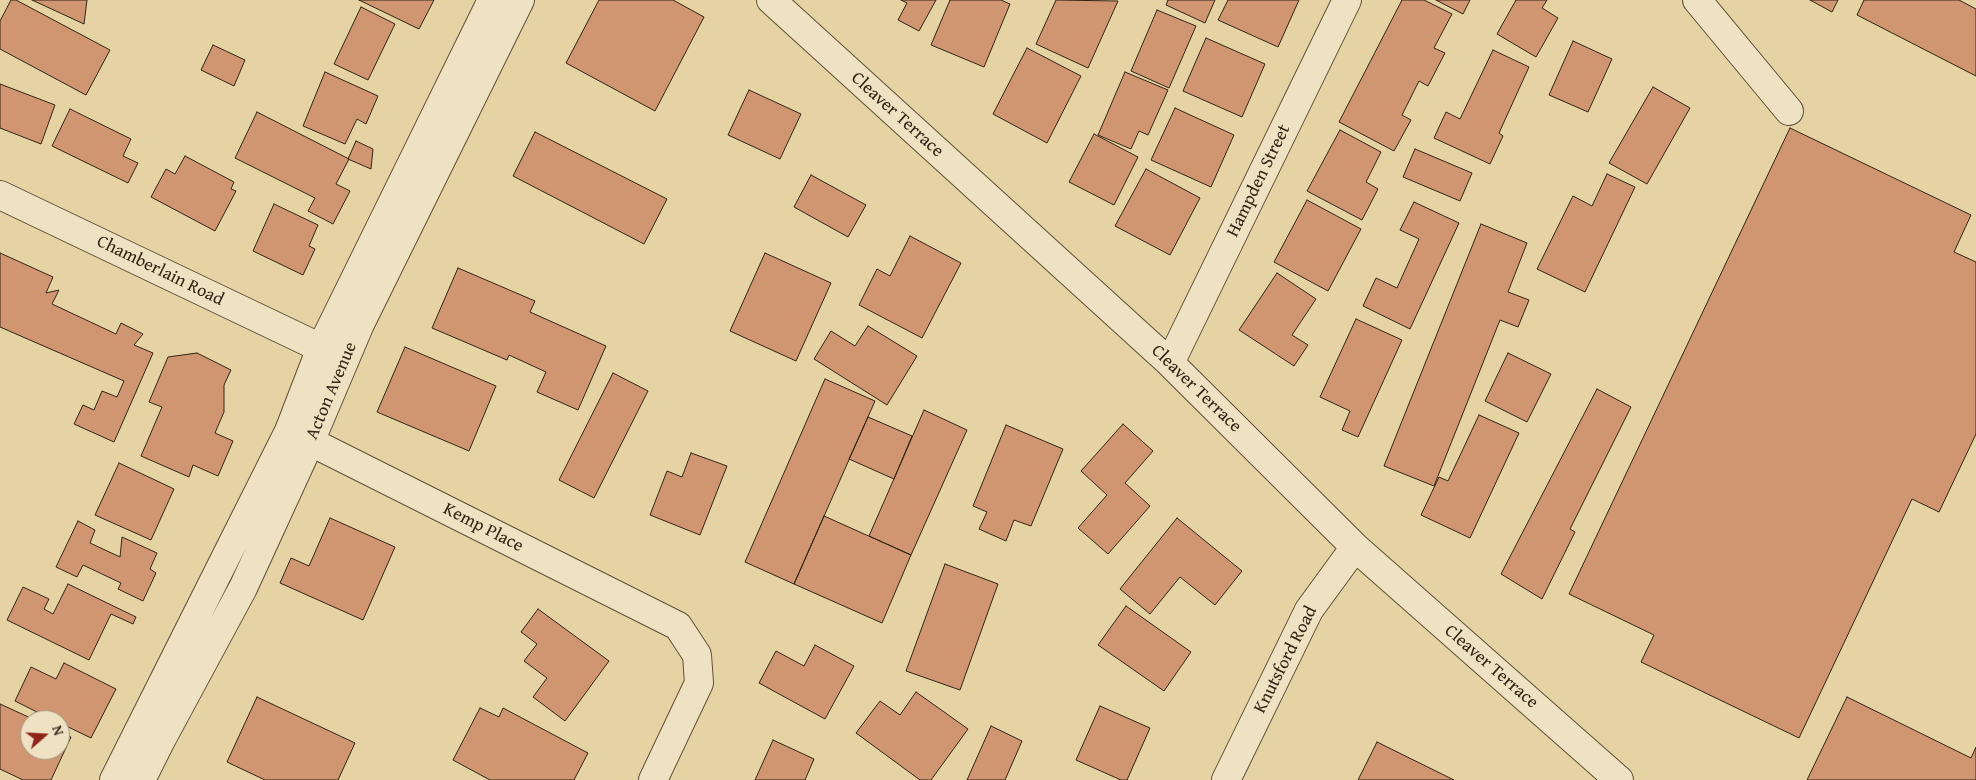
<!DOCTYPE html>
<style>
body{margin:0}
#map{position:relative;width:1976px;height:780px;overflow:hidden;background:#e5d3a3;font-family:"Gentium Book Plus",serif}
canvas{display:block}
.north{position:absolute;left:20px;top:710px;width:50px;height:50px;box-sizing:border-box;background:#eee2c3;border:1px solid #a3967d;border-radius:50%;rotate:71deg;font-size:14px;font-weight:700;line-height:20px;text-align:center;color:#322514}
.north::after{content:'';display:block;margin:auto;width:18px;height:22px;background:#8f2418;clip-path:polygon(50% 0,100% 100%,50% 72%,0 100%)}
</style>
<div id="map">
<canvas width="1976" height="780"></canvas>
<div class="north">N</div>
</div>
<script>
const g = document.querySelector('canvas').getContext('2d');
g.lineJoin = 'round';
function fill(path, color) { g.fillStyle = color; g.fill(path, 'evenodd'); }
const toPath = rows => new Path2D(rows.map(r => 'M' + r).join(''));
function strokePath(path, color, width, dash) { g.strokeStyle = color; g.lineWidth = width; g.lineCap = dash ? 'butt' : 'round'; g.setLineDash(dash || []); g.stroke(path); }
function label(font, color, halo, rows, align = 'center') {
  g.font = font + ' "Gentium Book Plus",serif'; g.lineWidth = 5; g.setLineDash([]); g.textBaseline = 'middle'; g.strokeStyle = halo; g.fillStyle = color; for (const [text, x, y, turn = 0] of rows) {
    g.save(); g.translate(x, y); g.rotate((+turn || 0) * Math.PI / 180); g.textAlign = isNaN(turn) ? turn : align; if (halo) g.strokeText(text, 0, 0); g.fillText(text, 0, 0); g.restore();
  }
}
const building = toPath([
 [11,0,16,0,110,50,86,95,0,49,0,21,11,0],
 [32,0,87,0,84,24,32,0],
 [359,0,434,0,419,29,359,0],
 [599,0,673,0,704,17,655,111,566,63,599,0],
 [901,0,936,0,919,31,898,20,907,3,901,0],
 [950,0,1001,0,1010,4,984,67,931,45,950,0],
 [1056,0,1118,1,1088,68,1036,44,1056,0],
 [1168,0,1215,0,1205,23,1166,5,1168,0],
 [1228,0,1299,0,1278,47,1218,20,1228,0],
 [1402,0,1424,0,1452,14,1434,48,1445,53,1428,86,1419,81,1402,115,1411,120,1394,151,1339,122,1402,0],
 [1436,0,1470,0,1463,14,1436,0],
 [1516,0,1547,0,1542,8,1558,18,1536,57,1497,34,1516,0],
 [1810,0,1838,0,1832,12,1810,0],
 [1864,0,1959,0,1976,9,1976,76,1857,15,1864,0],
 [361,7,395,24,368,80,334,64,361,7],
 [1157,10,1196,26,1169,88,1131,71,1157,10],
 [1206,38,1265,64,1242,117,1183,91,1206,38],
 [1573,41,1612,59,1588,112,1549,95,1573,41],
 [213,45,245,60,234,86,201,70,213,45],
 [1027,48,1081,76,1047,143,993,114,1027,48],
 [1493,50,1529,67,1499,133,1503,136,1490,164,1434,138,1446,112,1460,119,1493,50],
 [325,72,378,96,366,124,357,119,345,144,303,126,325,72],
 [1125,72,1168,90,1148,135,1139,131,1131,149,1098,135,1125,72],
 [0,84,55,105,41,144,0,128,0,84],
 [1653,87,1690,108,1647,184,1609,163,1653,87],
 [749,90,801,114,780,159,728,135,749,90],
 [1175,108,1234,135,1211,187,1151,160,1175,108],
 [70,109,131,139,123,156,138,163,128,183,52,146,70,109],
 [257,112,349,159,336,184,350,191,333,224,308,211,315,198,235,158,257,112],
 [1790,128,1971,215,1954,252,1976,262,1976,434,1939,512,1912,499,1799,738,1641,662,1654,635,1569,594,1790,128],
 [1340,130,1381,152,1366,182,1378,189,1362,220,1307,191,1340,130],
 [535,132,667,199,644,244,513,176,535,132],
 [1094,134,1138,157,1114,205,1069,182,1094,134],
 [356,141,373,149,371,169,348,159,356,141],
 [1415,149,1472,173,1460,201,1403,177,1415,149],
 [185,156,234,182,231,189,236,191,215,231,151,197,166,169,175,174,185,156],
 [1146,169,1200,198,1170,255,1115,226,1146,169],
 [1607,174,1635,187,1585,292,1537,269,1573,196,1592,206,1607,174],
 [811,175,866,205,848,237,794,207,811,175],
 [1307,200,1361,229,1328,291,1274,262,1307,200],
 [1414,202,1459,223,1410,329,1363,306,1376,278,1397,288,1419,239,1400,230,1414,202],
 [274,204,318,225,309,246,315,249,303,275,253,251,274,204],
 [1481,224,1527,243,1508,292,1529,300,1518,327,1500,320,1434,486,1384,466,1481,224],
 [910,236,961,263,922,338,859,305,877,269,890,276,910,236],
 [0,253,53,277,46,293,59,290,52,304,116,334,121,323,143,334,134,345,153,353,114,442,74,424,83,405,94,410,102,391,117,397,124,381,0,327,0,253],
 [765,253,831,283,796,361,730,331,765,253],
 [458,268,535,301,530,312,606,346,578,410,537,392,546,372,509,355,507,360,432,328,458,268],
 [1277,273,1316,299,1292,335,1308,345,1294,366,1239,330,1277,273],
 [1356,319,1402,340,1358,437,1342,430,1350,411,1320,397,1356,319],
 [868,326,917,356,887,405,814,359,831,331,855,346,868,326],
 [405,347,496,386,469,451,377,412,405,347],
 [197,353,231,370,224,385,224,412,215,433,233,441,218,476,193,465,189,477,141,456,162,407,149,402,168,357,197,353],
 [1508,353,1551,374,1527,422,1485,401,1508,353],
 [613,373,648,391,594,498,559,480,613,373],
 [825,379,875,401,794,584,745,562,825,379],
 [1597,389,1631,407,1570,529,1575,532,1542,599,1501,574,1597,389],
 [924,410,967,430,911,555,869,536,924,410],
 [1479,415,1519,433,1470,538,1421,515,1439,477,1448,481,1479,415],
 [868,417,912,436,894,479,849,459,868,417],
 [1123,424,1153,451,1125,483,1150,506,1108,554,1078,528,1107,495,1081,471,1123,424],
 [1006,425,1063,449,1031,526,1014,520,1006,541,979,529,987,512,973,506,1006,425],
 [691,453,727,466,700,535,650,515,667,471,682,477,691,453],
 [119,463,174,489,151,540,95,515,119,463],
 [824,516,911,555,882,623,794,584,824,516],
 [330,518,395,547,363,620,280,583,291,558,309,566,330,518],
 [1177,518,1242,571,1215,605,1180,577,1150,614,1120,589,1177,518],
 [78,521,95,530,90,543,120,557,122,537,157,553,150,569,156,573,143,601,118,589,121,583,83,565,77,577,56,567,78,521],
 [945,564,998,584,960,690,906,671,945,564],
 [68,584,136,617,133,624,111,614,89,660,7,620,23,587,49,599,44,609,53,614,68,584],
 [1126,606,1191,652,1164,691,1098,645,1126,606],
 [538,609,609,661,565,721,533,697,547,678,524,661,537,644,521,632,538,609],
 [815,645,854,666,825,719,759,683,776,651,804,666,815,645],
 [64,663,116,689,91,738,60,723,60,720,53,720,15,701,31,667,56,679,64,663],
 [916,692,968,729,931,780,920,780,856,733,880,701,900,715,916,692],
 [257,697,355,743,338,780,265,780,227,762,257,697],
 [1847,697,1971,758,1976,747,1976,780,1807,780,1847,697],
 [0,704,35,720,30,720,30,750,60,750,60,732,71,737,51,780,23,780,0,769,0,704],
 [1100,706,1150,728,1127,780,1121,780,1076,760,1100,706],
 [480,708,499,717,503,708,588,753,574,780,490,780,453,760,480,708],
 [991,726,1022,741,1005,780,967,780,991,726],
 [773,740,814,759,805,780,755,780,773,740],
 [1377,742,1454,780,1358,780,1377,742]
]);
fill(building, '#d09571');
strokePath(building, '#322514', 1);
const minor = toPath([
 [771,0,1170,363,1355,547,1619,780],
 [1697,0,1789,111],
 [0,195,321,348],
 [1170,363,1347,0],
 [295,434,678,626,697,655,699,683,653,780],
 [114,780,289,431,321,348,492,0],
 [141,780,160,742,243,588,310,442,360,324,520,0],
 [1226,780,1309,610,1355,547]
]);
strokePath(minor, '#5f5038', 30);
strokePath(minor, '#eee2c3', 28);
label('18px', '#322514', '#eee2c3', [
 ["Cleaver Terrace",897,115,42],
 ["Hampden Street",1259,181,-64],
 ["Chamberlain Road",160,271,26],
 ["Cleaver Terrace",1196,389,44],
 ["Acton Avenue",332,391,-67],
 ["Kemp Place",483,528,27],
 ["Knutsford Road",1286,660,-63],
 ["Cleaver Terrace",1491,667,41]
]);
</script>
